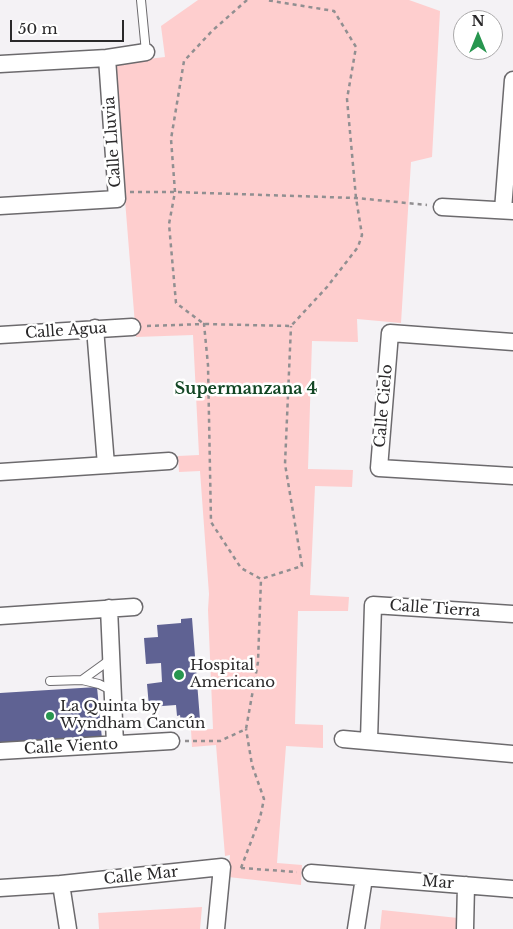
<!DOCTYPE html>
<meta charset="utf-8">
<style>
body{margin:0}
#map{position:relative;width:513px;height:929px;overflow:hidden;background:#f4f2f5;font-family:"Libre Baskerville",serif}
canvas{display:block}
.north{position:absolute;left:453px;top:10px;width:50px;height:50px;box-sizing:border-box;background:#fff;border:1px solid #aaa9aa;border-radius:50%;rotate:0deg;font-size:14px;font-weight:700;line-height:20px;text-align:center;color:#2a292a}
.north::after{content:'';display:block;margin:auto;width:18px;height:22px;background:#28964f;clip-path:polygon(50% 0,100% 100%,50% 72%,0 100%)}
.scale{position:absolute;left:10px;top:20px;width:114px;height:22px;box-sizing:border-box;border:2px solid #2a292a;border-top:0;padding-left:6px;font-size:15px;line-height:18px;white-space:nowrap;color:#2a292a;-webkit-text-stroke:4px #fff;paint-order:stroke}
</style>
<div id="map">
<canvas width="513" height="929"></canvas>
<div class="north">N</div>
<div class="scale">50 m</div>
</div>
<script>
const g = document.querySelector('canvas').getContext('2d');
g.lineJoin = 'round';
function fill(path, color) { g.fillStyle = color; g.fill(path, 'evenodd'); }
const toPath = rows => new Path2D(rows.map(r => 'M' + r).join(''));
function strokePath(path, color, width, dash) { g.strokeStyle = color; g.lineWidth = width; g.lineCap = dash ? 'butt' : 'round'; g.setLineDash(dash || []); g.stroke(path); }
function label(font, color, halo, rows, align = 'center') {
  g.font = font + ' "Libre Baskerville",serif'; g.lineWidth = 5; g.setLineDash([]); g.textBaseline = 'middle'; g.strokeStyle = halo; g.fillStyle = color; for (const [text, x, y, turn = 0] of rows) {
    g.save(); g.translate(x, y); g.rotate((+turn || 0) * Math.PI / 180); g.textAlign = isNaN(turn) ? turn : align; if (halo) g.strokeText(text, 0, 0); g.fillText(text, 0, 0); g.restore();
  }
}
fill(toPath([
 [198,0,409,0,440,11,432,157,411,162,401,323,357,319,358,342,312,341,308,469,353,470,352,487,315,486,310,595,349,597,348,611,298,611,295,724,323,725,323,748,286,746,277,863,302,865,301,885,228,877,230,855,225,856,216,745,192,747,191,730,213,729,208,610,209,594,200,471,179,472,178,456,199,455,193,335,136,337,114,63,165,57,161,26],
 [202,907,200,929,99,929,98,913],
 [382,910,458,918,457,929,380,929]
]), '#fecece');
fill(toPath([
 [192,618,200,720,181,721,180,715,177,716,176,705,149,707,147,684,162,682,161,663,146,664,144,638,158,637,157,625,181,623,181,619],
 [97,687,102,739,0,747,0,693]
]), '#5f6293');
const lane = toPath([
 [141,0,146,52],
 [82,680,111,659],
 [50,681,82,680,99,684,113,691]
]);
const street = toPath([
 [107,58,146,52],
 [0,64,107,58,117,199,0,206],
 [442,207,513,211],
 [503,210,513,80],
 [95,328,106,465],
 [0,335,132,327],
 [513,342,390,333,379,468,513,476],
 [0,472,169,461],
 [109,608,115,744],
 [0,616,134,607],
 [343,739,513,754],
 [369,740,373,605,513,614],
 [0,751,171,741],
 [311,873,513,889],
 [61,884,68,929],
 [0,888,61,884,222,867,216,929],
 [356,929,364,878],
 [465,929,466,885]
]);
strokePath(lane, '#6c6a6d', 10);
strokePath(street, '#6c6a6d', 19);
strokePath(toPath([
 [247,0,212,31,184,61,171,139,175,192,169,224,176,303,204,324,291,326,327,287,358,247,362,235,356,198,347,99,356,47,334,11,266,0],
 [130,192,175,192,356,198,427,205],
 [147,326,204,324,208,365,211,522,241,568,261,579,302,566,285,464,291,326],
 [185,741,220,741,246,729,258,662,261,579],
 [241,868,260,818,264,799,252,765,246,729],
 [241,868,297,872]
]), '#918f91', 2.5, [4, 4]);
strokePath(lane, '#fff', 8);
strokePath(street, '#fff', 16);
for (const [x, y, r, color] of [
 [179,675,6,"#28964f"],
 [50,716,5,"#28964f"]
]) { const dot = new Path2D(); dot.arc(x, y, r, 0, 2 * Math.PI); g.fillStyle = color; g.fill(dot); strokePath(dot, '#fff', 2); }
label('15px', '#2a292a', '#fff', [
 ["Calle Lluvia",113,142,-94],
 ["Calle Agua",66,331,-4],
 ["Calle Cielo",384,406,-85],
 ["Calle Tierra",435,609,4],
 ["Calle Viento",71,747,-3],
 ["Calle Mar",141,876,-6],
 ["Mar",438,883,4]
]);
label('15px', '#2a292a', '#fff', [
 ["Hospital",190,666],
 ["Americano",190,683],
 ["La Quinta by",60,707],
 ["Wyndham Cancún",60,724]
], 'left');
label('bold 16px', '#124624', '#fff', [
 ["Supermanzana 4",246,389]
]);
</script>
